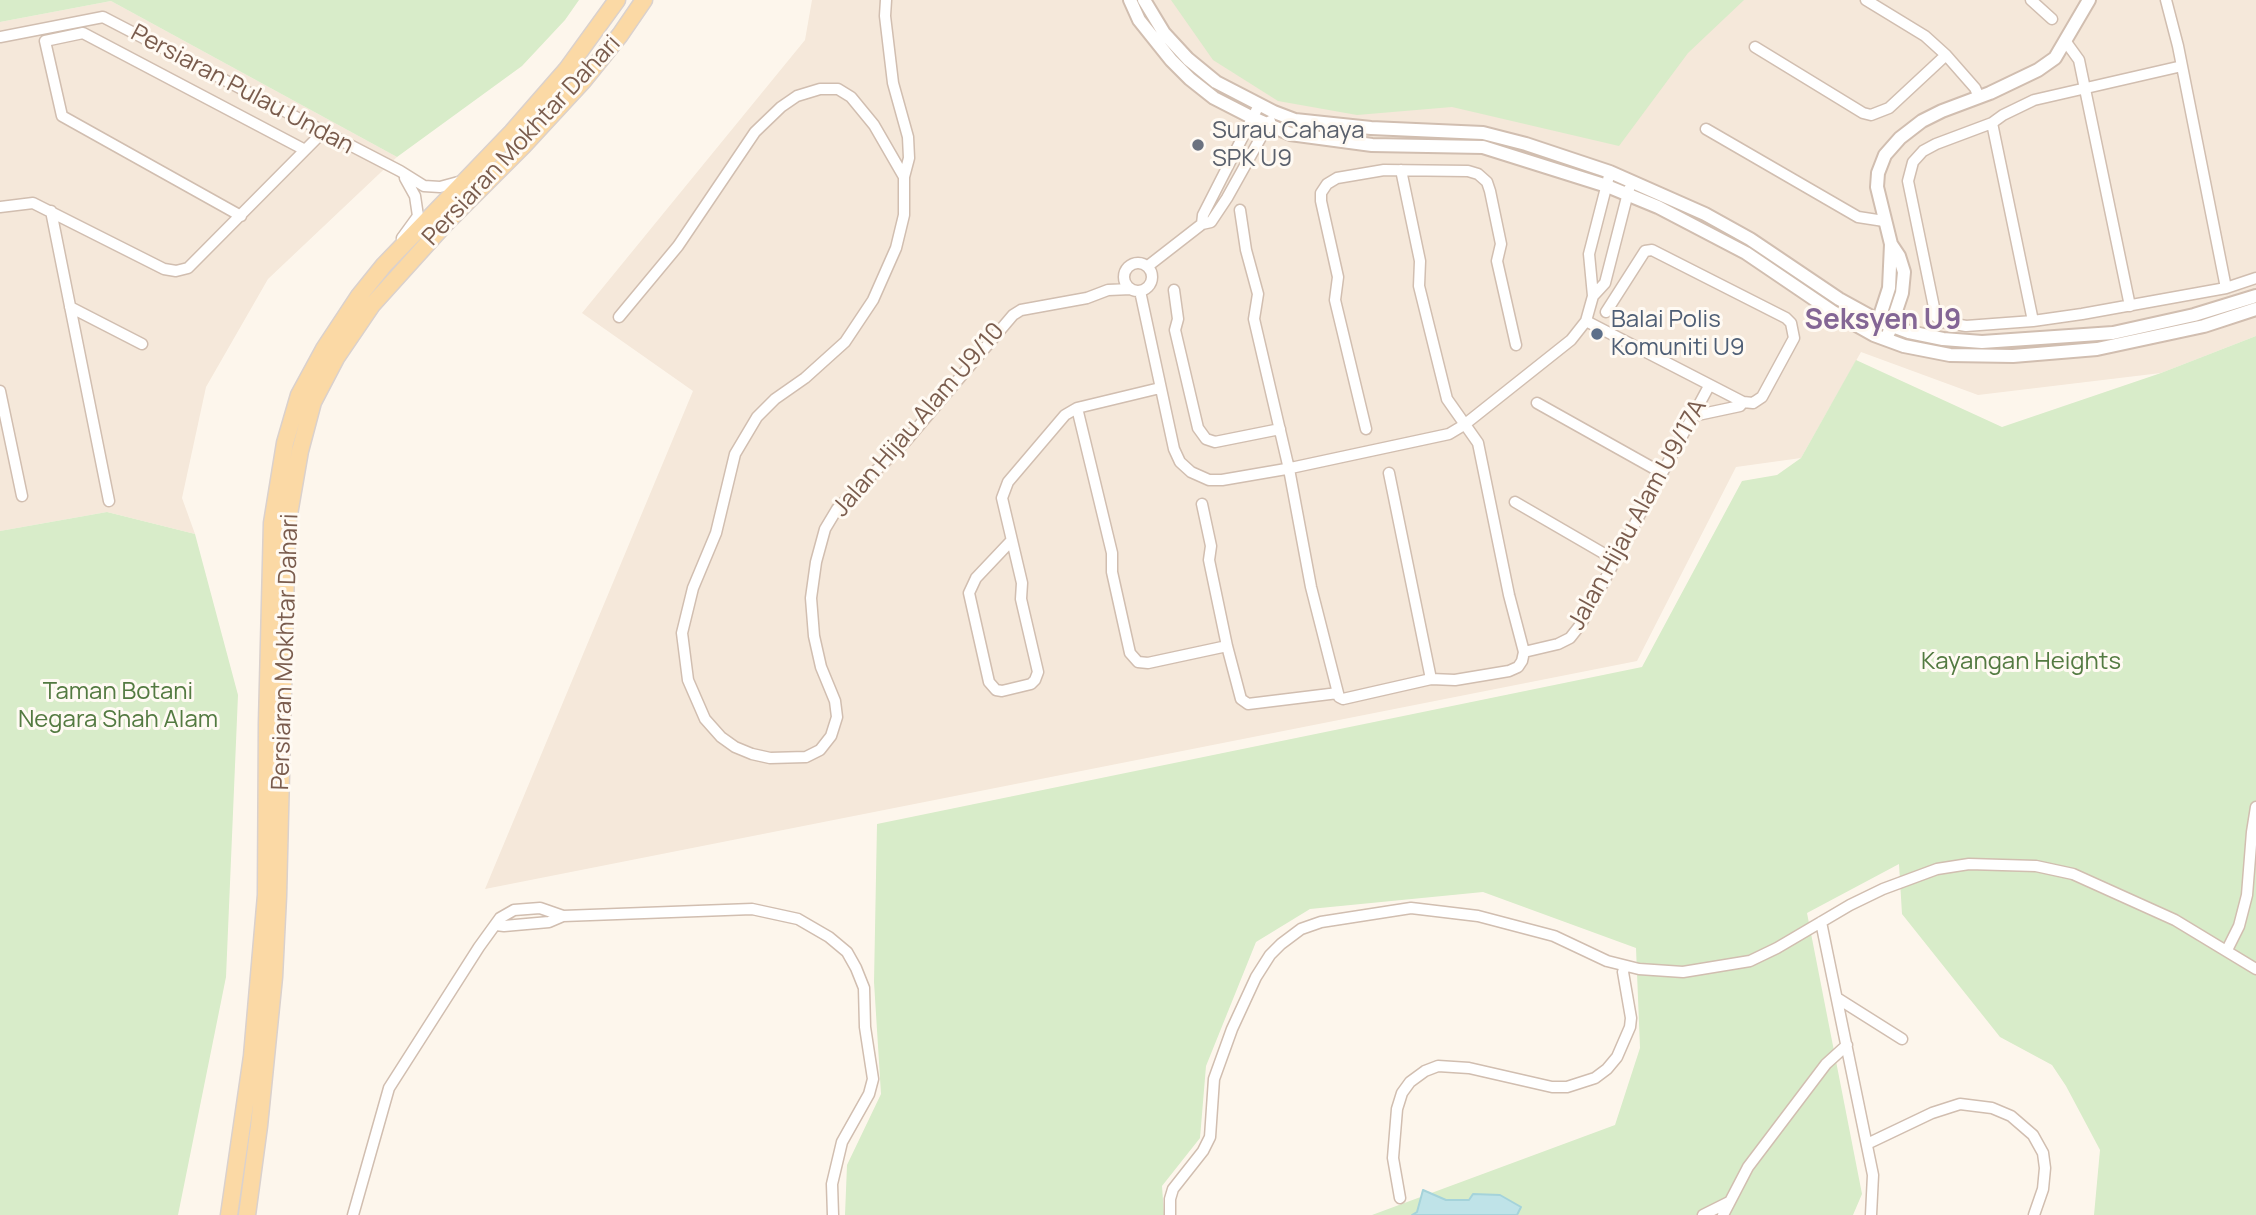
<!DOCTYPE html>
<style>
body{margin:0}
canvas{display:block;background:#fdf6ec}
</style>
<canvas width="2256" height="1215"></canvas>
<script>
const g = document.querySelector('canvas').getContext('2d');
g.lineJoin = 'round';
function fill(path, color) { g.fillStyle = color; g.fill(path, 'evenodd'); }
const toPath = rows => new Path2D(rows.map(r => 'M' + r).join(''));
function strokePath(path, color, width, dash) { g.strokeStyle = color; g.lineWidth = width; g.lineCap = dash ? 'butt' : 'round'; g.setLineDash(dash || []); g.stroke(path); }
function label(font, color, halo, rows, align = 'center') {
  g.font = font + ' Manrope,sans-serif'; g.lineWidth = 6; g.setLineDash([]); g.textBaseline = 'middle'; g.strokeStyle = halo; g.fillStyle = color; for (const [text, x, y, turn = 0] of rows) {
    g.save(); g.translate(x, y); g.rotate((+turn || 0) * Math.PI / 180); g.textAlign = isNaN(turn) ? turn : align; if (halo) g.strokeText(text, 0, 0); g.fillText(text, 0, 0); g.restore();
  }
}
fill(toPath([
 [812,0,2256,0,2256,336,2161,373,1978,395,1861,352,1801,458,1736,467,1637,661,485,889,693,391,582,313,805,40],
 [111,1,397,157,268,279,206,387,182,498,195,534,107,512,0,531,0,22]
]), '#f5e8da');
fill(toPath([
 [0,0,579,0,565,20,522,66,397,157,111,1,0,22],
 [1171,0,1744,0,1688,53,1619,146,1452,107,1357,115,1278,101,1213,60],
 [2256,336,2256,1215,2094,1215,2100,1150,2066,1086,2052,1065,2000,1037,1902,914,1899,864,1807,913,1862,1194,1853,1215,1372,1215,1615,1125,1640,1048,1636,948,1483,892,1310,909,1256,942,1206,1066,1200,1138,1162,1186,1164,1215,845,1215,847,1165,881,1094,874,982,877,824,1642,667,1742,481,1777,475,1801,458,1856,360,2002,427,2161,373],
 [107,512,195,534,238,695,226,977,178,1215,0,1215,0,531]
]), '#d8ecc9');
const water = toPath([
 [1423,1190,1446,1200,1469,1200,1473,1194,1500,1195,1521,1207,1517,1215,1412,1215,1417,1212,1423,1190]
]);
fill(water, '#bfe3e8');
strokePath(water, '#a5d3da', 2);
const minor = toPath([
 [886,0,885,16,893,83,908,137,909,158,904,177,904,215,896,248,873,300,845,342,805,378,775,399,757,417,735,454,716,533,693,588,682,633,688,680,705,719,721,737,735,747,752,754,770,758,806,757,820,750,831,736,837,717,835,701,821,667,814,636,811,598,816,562,825,529,837,509,906,441,1013,315,1021,310,1087,298,1108,290,1131,289],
 [1866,0,1925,36,1946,55,1975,88,1979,97],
 [2031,0,2052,19],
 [2166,0,2178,46,2226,288],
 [0,37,103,17,400,171,424,186,440,187,462,181],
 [2066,42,2079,60,2130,306],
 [1755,47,1863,113,1871,115,1889,108,1946,55],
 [2182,66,2034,100,2003,115,1992,123,1936,144,1923,151,1913,162,1908,181,1936,317,1943,322,1966,326,2033,321,2082,314,2226,288,2256,278],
 [1992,123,2033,321],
 [1706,129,1858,217,1884,221],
 [0,207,33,203,164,269,176,271,188,268,323,132],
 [1240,210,1246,250,1258,294,1254,319,1289,469,1311,587,1339,697,1343,699,1431,679,1455,680,1509,671,1518,667,1522,661,1524,652,1509,595,1478,443,1447,399,1419,286,1420,261,1401,170],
 [51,211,109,501],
 [241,216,62,116,45,41,83,33,305,150],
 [1202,224,1203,215,1259,105],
 [402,238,418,216,415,196,405,178],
 '1124 277a14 14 0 1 1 28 0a14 14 0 1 1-28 0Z',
 [1148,266,1202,224,1211,222,1227,198,1270,121],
 [1174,290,1178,319,1175,330,1198,428,1206,439,1215,442,1280,429],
 [1140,291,1174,449,1180,462,1191,472,1209,480,1222,480,1286,469,1449,434,1464,425,1571,340,1586,321,1593,296,1589,254,1610,172],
 [1593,296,1605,283,1629,189],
 [70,307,142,344],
 [619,317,678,246,755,132,781,107,797,96,820,89,838,89,851,97,874,125,904,177],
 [1586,321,1743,402,1753,403,1762,397,1794,338,1791,323,1786,318,1652,250,1645,251,1606,312],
 [0,391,22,496],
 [1537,403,1662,473],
 [1077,408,1112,553,1112,572,1130,653,1138,662,1148,663,1227,646],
 [1693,416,1740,406,1743,402],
 [1366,429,1335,300,1338,277,1321,201,1321,193,1327,184,1337,178,1384,170,1468,171,1478,174,1487,182,1490,191,1501,244,1497,261,1516,345],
 [1389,473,1431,679],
 [1515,502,1615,560],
 [1202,504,1211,546,1209,560,1227,646,1241,699,1248,704,1338,693],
 [1011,541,976,578,969,593,989,682,996,690,1002,691,1031,684,1035,680,1038,672,1021,599,1022,583,1002,498,1008,482,1065,415,1077,408,1160,388],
 [1524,652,1558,644,1570,638,1581,624,1709,386],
 [1821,922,1873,1175,1871,1215],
 [496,925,504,926,549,922,563,916,752,909,798,919,829,937,847,952,856,968,864,988,865,1027,873,1079,869,1094,842,1142,832,1184,833,1215],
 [2227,950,2239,926,2247,895,2252,832,2256,807],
 [1837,998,1902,1039],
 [1867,1144,1932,1113,1960,1104,1992,1108,2011,1116,2033,1135,2043,1153,2045,1168,2043,1189,2034,1215],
 [1400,1198,1393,1158,1397,1109,1402,1093,1410,1082,1425,1071,1438,1066,1469,1068,1552,1087,1567,1087,1595,1078,1607,1069,1617,1057,1630,1027,1631,1018,1623,972,1625,966],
 [353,1215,389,1088,479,947,500,918,514,910,540,908,563,916],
 [1170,1215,1170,1199,1173,1189,1203,1151,1210,1137,1214,1079,1232,1029,1256,977,1270,955,1281,944,1301,929,1321,922,1411,908,1478,916,1554,936,1607,961,1639,969,1683,972,1750,961,1777,948,1850,905,1883,889,1937,869,1969,864,2036,866,2073,874,2175,920,2256,969],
 [1703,1215,1729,1202],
 [1723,1215,1748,1167,1826,1064,1847,1045]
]);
const tertiary = toPath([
 [1130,0,1139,20,1171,60,1190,79,1214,98,1253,118,1290,134,1372,145,1483,147,1607,186,1658,207,1746,253,1833,312,1874,335,1904,346,1950,355,2013,356,2097,349,2204,326,2256,309],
 [1144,0,1164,33,1188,59,1216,82,1274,112,1295,120,1371,128,1483,133,1526,144,1610,172,1705,214,1750,239,1839,299,1879,321,1909,332,1943,339,1982,342,2113,333,2194,315,2256,296],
 [1876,328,1889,288,1891,244],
 [1889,332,1902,293,1904,272,1899,256,1891,244,1877,187,1878,173,1885,155,1900,138,1922,121,1942,111,1990,93,2038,70,2055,58,2089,0]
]);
const primary = toPath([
 [229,1215,252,1056,266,895,267,723,272,523,285,443,299,395,324,349,359,296,384,265,512,132,567,69,617,0],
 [247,1215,259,1126,274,977,278,896,287,526,300,451,313,402,336,358,372,305,446,223,523,146,583,81,620,35,644,0]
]);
strokePath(minor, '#d1beb0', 13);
strokePath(tertiary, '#d1beb0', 16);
strokePath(primary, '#dad1cd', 19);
strokePath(minor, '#fff', 10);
strokePath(tertiary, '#fff', 12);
strokePath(primary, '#fbd9a5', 16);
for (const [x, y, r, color] of [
 [1198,145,7,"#6b7280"],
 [1597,334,7,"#5c6f8a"]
]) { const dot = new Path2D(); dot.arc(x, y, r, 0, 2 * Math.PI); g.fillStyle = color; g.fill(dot); strokePath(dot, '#fffaf3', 2.5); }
label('24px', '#7a5c4d', '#fffaf3', [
 ["Persiaran Pulau Undan",242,90,28],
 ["Persiaran Mokhtar Dahari",522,141,-47],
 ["Jalan Hijau Alam U9/10",919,420,-49],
 ["Jalan Hijau Alam U9/17A",1638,515,-61],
 ["Persiaran Mokhtar Dahari",286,652,-88]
]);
label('24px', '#5b616d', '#fffaf3', [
 ["Surau Cahaya",1212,131],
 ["SPK U9",1212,159]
], 'left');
label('24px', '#4e5e75', '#fffaf3', [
 ["Balai Polis",1611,320],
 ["Komuniti U9",1611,348]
], 'left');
label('24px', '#537a41', '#fffaf3', [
 ["Kayangan Heights",2021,662],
 ["Taman Botani",118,692],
 ["Negara Shah Alam",118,720]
]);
label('bold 28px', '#846695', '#fffaf3', [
 ["Seksyen U9",1883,321]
]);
</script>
